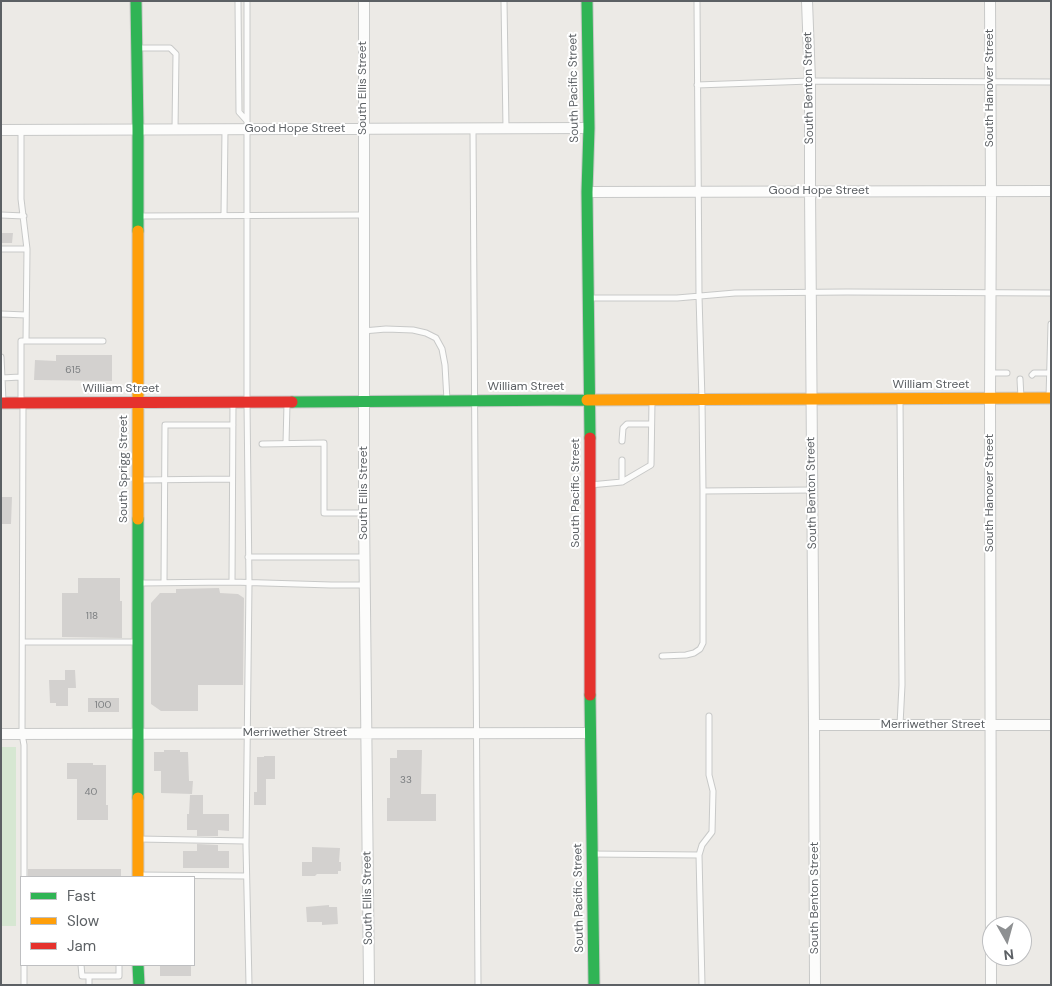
<!DOCTYPE html>
<style>
body{margin:0}
#map{position:relative;width:1052px;height:986px;overflow:hidden;background:#eceae6;font-family:"DM Sans",sans-serif}
canvas{display:block}
.frame{position:absolute;inset:0;border:2px solid #5c6064;pointer-events:none}
.legend{position:absolute;left:20px;top:876px;width:175px;height:90px;box-sizing:border-box;background:#fff;border:1px solid #bebfc1;margin:0;padding:6px 9px;list-style:none;font-size:15px;color:#5c6064}
.legend li{display:flex;align-items:center;gap:10px;height:25px}
.legend b{width:25px;border:1px solid #bebfc1}
.north{position:absolute;left:982px;top:916px;width:50px;height:50px;box-sizing:border-box;background:#fff;border:1px solid #bebfc1;border-radius:50%;rotate:173deg;font-size:14px;font-weight:700;line-height:20px;text-align:center;color:#5c6064}
.north::after{content:'';display:block;margin:auto;width:18px;height:22px;background:#8e9092;clip-path:polygon(50% 0,100% 100%,50% 72%,0 100%)}
</style>
<div id="map">
<canvas width="1052" height="986"></canvas>
<div class="frame"></div>
<ul class="legend">
<li><b style="height:6px;background:#30b455"></b>Fast</li>
<li><b style="height:6px;background:#ff9f0a"></b>Slow</li>
<li><b style="height:6px;background:#e5322d"></b>Jam</li>
</ul>
<div class="north">N</div>
</div>
<script>
const g = document.querySelector('canvas').getContext('2d');
g.lineJoin = 'round';
function fill(path, color) { g.fillStyle = color; g.fill(path, 'evenodd'); }
const toPath = rows => new Path2D(rows.map(r => 'M' + r).join(''));
function strokePath(path, color, width, dash) { g.strokeStyle = color; g.lineWidth = width; g.lineCap = dash ? 'butt' : 'round'; g.setLineDash(dash || []); g.stroke(path); }
function label(font, color, halo, rows, align = 'center') {
  g.font = font + ' "DM Sans",sans-serif'; g.lineWidth = 4; g.setLineDash([]); g.textBaseline = 'middle'; g.strokeStyle = halo; g.fillStyle = color; for (const [text, x, y, turn = 0] of rows) {
    g.save(); g.translate(x, y); g.rotate((+turn || 0) * Math.PI / 180); g.textAlign = isNaN(turn) ? turn : align; if (halo) g.strokeText(text, 0, 0); g.fillText(text, 0, 0); g.restore();
  }
}
fill(toPath([
 [1,747,16,747,16,926,1,926]
]), '#d6e7d2');
fill(toPath([
 [1,233,13,233,12,243,1,243],
 [56,355,112,355,112,381,34,380,35,360,56,361],
 [1,497,12,497,11,524,1,524],
 [78,578,120,578,120,601,122,601,122,638,62,637,62,593,78,593],
 [219,588,220,593,238,594,244,598,243,685,198,685,198,711,161,711,151,704,151,603,160,593,176,593,176,589],
 [65,670,75,670,76,688,68,688,68,706,56,706,56,703,50,703,49,680,65,680],
 [88,698,119,698,119,712,88,712],
 [164,750,180,750,180,752,188,752,189,781,193,781,192,794,161,793,161,771,154,771,154,752,164,752],
 [397,750,422,750,421,794,436,794,436,821,387,821,387,798,390,798,390,758,397,758],
 [264,756,275,756,275,779,266,779,266,805,254,805,254,792,257,792,257,757,264,757],
 [67,763,93,763,93,765,106,765,106,805,108,805,108,820,77,820,77,779,67,779],
 [190,795,203,795,203,814,229,814,229,831,218,830,218,836,197,836,197,830,187,830,187,814,189,814],
 [197,844,218,845,218,851,229,851,229,868,183,868,183,851,197,851],
 [312,847,340,848,339,862,341,862,341,871,338,871,338,874,317,874,315,876,302,876,302,862,312,862],
 [28,869,121,869,121,877,28,877],
 [329,905,329,907,337,907,338,924,322,925,322,922,307,922,306,907],
 [160,965,191,965,191,976,160,976]
]), '#d3d1cf');
const lane = toPath([
 [238,1,239,112,247,121],
 [247,1,247,402,249,583,246,846,249,985],
 [504,1,506,128],
 [697,1,699,296,702,400,703,491,812,490],
 [137,48,170,48,176,54,175,129],
 [697,85,810,81,1051,82],
 [473,129,478,985],
 [21,130,21,199,27,249,26,341],
 [1,215,24,216],
 [224,215,225,130],
 [139,216,363,215],
 [1,249,27,249],
 [589,298,677,298,735,293,847,292,1051,293],
 [1,314,26,315],
 [363,331,386,329,413,330,426,333,436,338,442,349,445,365,447,400],
 [1,357,2,378,20,377],
 [990,373,1007,373],
 [1032,375,1034,373,1050,373],
 [2,378,3,402],
 [1020,379,1021,398],
 [1049,398,1051,324],
 [900,400,902,685,900,725],
 [21,401,21,341,103,341],
 [23,403,22,734,24,745,24,877],
 [622,441,623,428,627,424,651,424],
 [286,443,287,404],
 [262,444,324,443,324,513,364,513],
 [138,480,232,479],
 [622,482,622,460],
 [590,485,622,482,651,465,652,401],
 [248,557,364,557],
 [164,582,165,425,233,425],
 [232,582,233,402],
 [140,583,232,582,331,585,364,585],
 [23,642,137,642],
 [662,656,686,655,694,653,700,649,703,643,703,491],
 [139,839,246,841],
 [592,854,699,855,702,985],
 [699,855,702,845,712,832,713,791,709,775,709,716],
 [139,875,246,876],
 [24,965,24,985],
 [81,965,82,976,89,976],
 [89,985,89,976,119,976,119,965]
]);
const street = toPath([
 [364,1,364,513,369,985],
 [807,1,810,81,810,190,814,725,815,985],
 [990,1,991,191,990,398,991,985],
 [1,130,589,128],
 [587,192,1051,191],
 [814,725,1051,725],
 [1,734,590,733]
]);
const fast = toPath([
 [136,1,138,130,138,231],
 [587,1,589,128,587,192,590,438],
 [292,402,587,400],
 [138,519,138,798],
 [590,695,594,985],
 [138,965,139,985]
]);
const slow = toPath([
 [138,231,138,519],
 [587,400,1051,398],
 [138,798,138,877]
]);
const jam = toPath([
 [1,403,292,402],
 [590,438,590,695]
]);
strokePath(lane, '#c8c9c8', 7);
strokePath(street, '#c8c9c8', 12);
strokePath(fast, '#c8c8c7', 13);
strokePath(slow, '#c8c8c7', 13);
strokePath(jam, '#c8c8c7', 13);
strokePath(lane, '#fcfcfb', 5);
strokePath(street, '#fcfcfb', 10);
strokePath(fast, '#30b455', 11);
strokePath(slow, '#ff9f0a', 11);
strokePath(jam, '#e5322d', 11);
label('10px', '#7b7e80', null, [
 ["615",73,370],
 ["118",92,616],
 ["100",103,705],
 ["33",406,780],
 ["40",91,792]
]);
label('12px', '#5c6064', '#fff', [
 ["South Ellis Street",363,88,-90],
 ["South Pacific Street",574,88,-91],
 ["South Benton Street",809,88,-91],
 ["South Hanover Street",990,88,-90],
 ["Good Hope Street",295,129],
 ["Good Hope Street",819,191],
 ["William Street",931,385],
 ["William Street",526,387],
 ["William Street",121,389],
 ["South Sprigg Street",124,469,-90],
 ["South Ellis Street",364,493,-90],
 ["South Pacific Street",576,493,-90],
 ["South Benton Street",812,493,-91],
 ["South Hanover Street",990,493,-90],
 ["Merriwether Street",933,725],
 ["Merriwether Street",295,733],
 ["South Ellis Street",368,898,-91],
 ["South Pacific Street",579,898,-91],
 ["South Benton Street",815,898,-90]
]);
</script>
